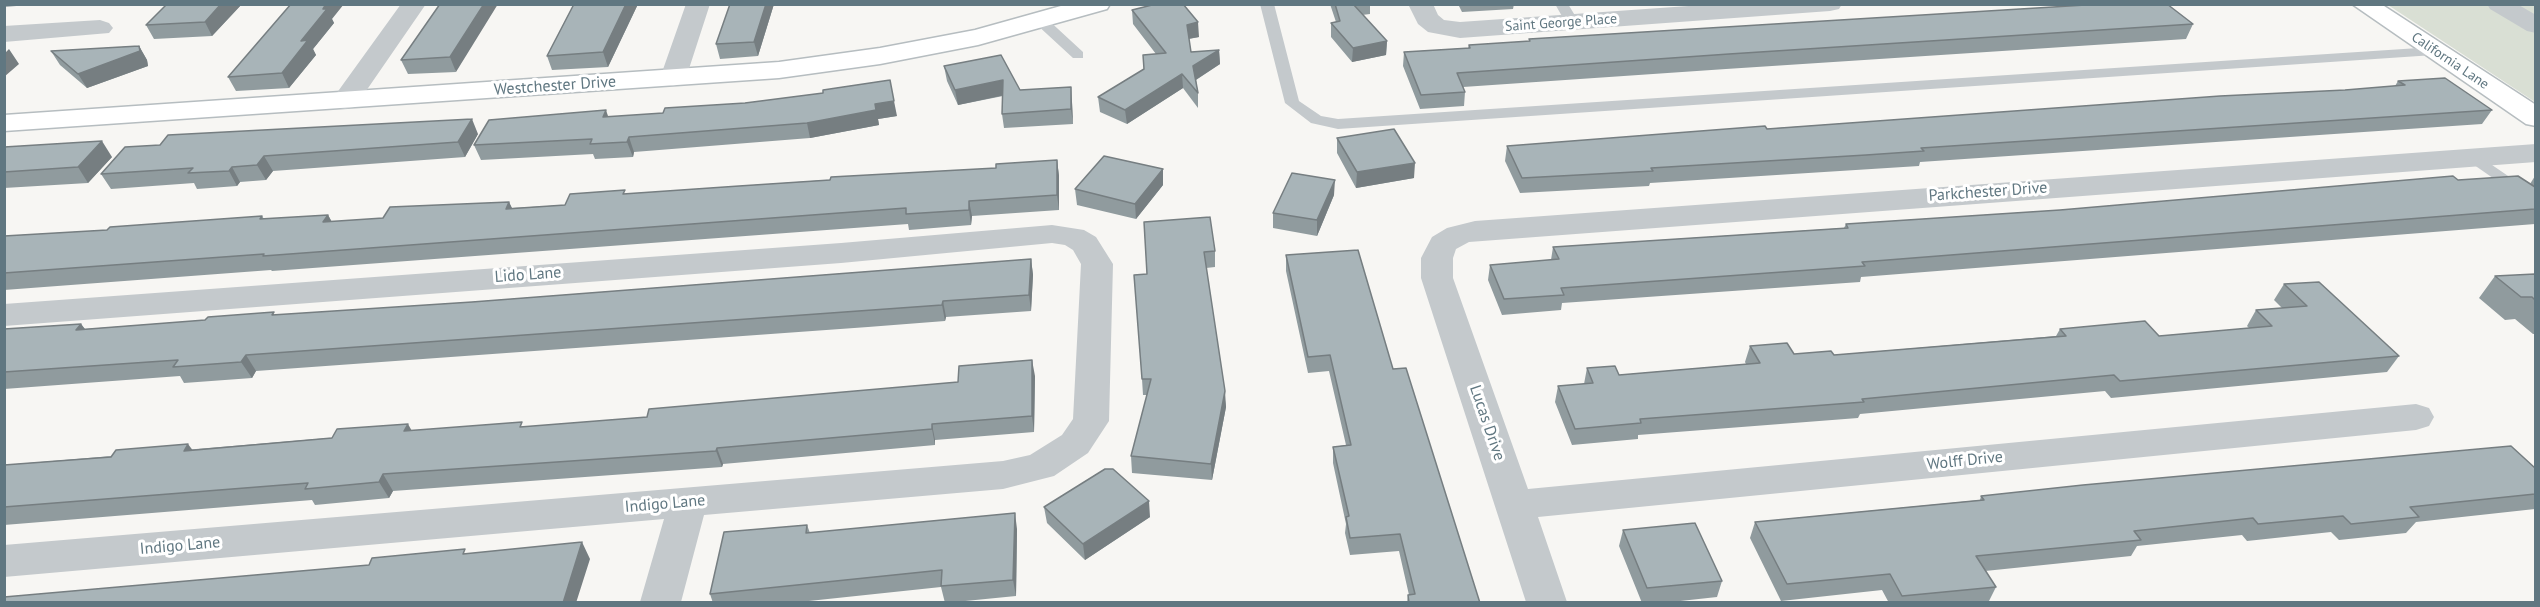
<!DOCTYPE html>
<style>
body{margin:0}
#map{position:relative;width:2540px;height:607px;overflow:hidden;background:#f7f6f3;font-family:"PT Sans",sans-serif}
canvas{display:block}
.frame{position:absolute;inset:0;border:6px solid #607781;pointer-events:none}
</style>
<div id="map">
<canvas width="2540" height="607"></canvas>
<div class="frame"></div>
</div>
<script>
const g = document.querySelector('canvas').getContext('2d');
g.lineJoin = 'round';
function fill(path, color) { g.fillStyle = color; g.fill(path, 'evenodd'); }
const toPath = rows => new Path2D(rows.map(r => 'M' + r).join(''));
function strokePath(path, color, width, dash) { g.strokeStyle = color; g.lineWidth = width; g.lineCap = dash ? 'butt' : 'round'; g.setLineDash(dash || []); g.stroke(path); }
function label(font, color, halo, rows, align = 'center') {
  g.font = font + ' "PT Sans",sans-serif'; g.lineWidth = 6; g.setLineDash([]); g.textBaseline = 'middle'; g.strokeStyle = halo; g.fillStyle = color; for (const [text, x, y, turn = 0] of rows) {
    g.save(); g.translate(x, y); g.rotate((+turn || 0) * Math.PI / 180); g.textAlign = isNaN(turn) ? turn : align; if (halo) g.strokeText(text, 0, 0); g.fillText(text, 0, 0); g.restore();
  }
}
fill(toPath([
 [2388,5,2535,5,2535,102]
]), '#d9dfd4');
const secondary = toPath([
 [1068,4,1110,4,1107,9,978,45,880,64,779,78,4,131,4,115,779,62,880,48,975,30,1068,4],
 [2352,4,2381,4,2536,105,2536,126,2526,124,2352,4]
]);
strokePath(secondary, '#b6bdc0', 3);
fill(toPath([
 [1260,4,1274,4,1299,101,1321,116,1338,119,2434,47,2441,51,2434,55,1338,129,1311,123,1285,103,1260,4],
 [1555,4,1568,4,1579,22,1577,25,1567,25,1555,4],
 [1040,16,1045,17,1083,52,1083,58,1073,58,1035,23,1033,20,1040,16],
 [2473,152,2536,195,2536,208,2467,160,2465,157,2467,154,2473,152]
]), '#c4c9cc');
fill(toPath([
 [401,4,426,4,355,107,345,109,335,107,331,101,401,4],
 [686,4,710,4,686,78,682,84,673,86,664,84,660,78,686,4],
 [1408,4,1433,4,1438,15,1444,20,1460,22,1717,4,1842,4,1839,9,1830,11,1460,38,1428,32,1418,24,1408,4],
 [2487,4,2517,4,2536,15,2536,33,2527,31,2490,9,2487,4],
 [100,20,109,23,113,28,109,33,4,42,4,26,100,20],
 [2536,144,2536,162,1469,242,1456,249,1453,258,1453,278,1528,489,2416,404,2429,408,2434,417,2429,426,2416,430,1538,517,1567,602,1526,602,1421,278,1421,258,1432,237,1447,228,1475,221,2536,144],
 [1052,225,1084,230,1096,237,1113,264,1109,421,1088,453,1054,476,1003,489,704,515,681,602,640,602,664,519,4,577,4,545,1003,461,1030,455,1062,435,1073,419,1081,264,1073,250,1065,245,1052,243,841,263,4,326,4,304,841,243,1052,225]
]), '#c4c9cc');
fill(secondary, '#fff');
fill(toPath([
 [4,4,41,4,4,7],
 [242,4,212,36,154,39,146,25],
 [440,4,456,72,408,74,401,60],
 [574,4,638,4,608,67,552,70,547,56],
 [774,4,758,56,720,59,716,44],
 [1330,4,1370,4,1370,14,1362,15,1387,41,1386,55,1352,62,1331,37,1331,23,1336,22],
 [1458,4,1514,4,1513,9,1462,12],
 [2239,4,2257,4,2257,6],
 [1132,10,1199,37,1189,39,1191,52,1219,50,1220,64,1196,80,1198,93,1198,108,1183,88,1127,124,1100,112,1098,97,1144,70,1143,55,1156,54,1133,24],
 [332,19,334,23,313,49,316,55,289,88,236,91,228,77],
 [2193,24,2186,39,1726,69,1463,87,1465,92,1464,106,1420,109,1403,66,1404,52,1468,48,1469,45,1529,42,1529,39],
 [139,46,147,60,148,66,87,88,60,65,51,51],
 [944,66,1020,90,1072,102,1073,124,1004,128,1002,114,1003,96,958,105,947,81],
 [2398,81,2492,110,2482,124,1920,162,1919,166,1650,183,1649,186,1520,193,1505,161,1507,146,2345,90,2395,86],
 [608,116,897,116,878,119,879,125,810,138,634,152,633,157,595,159,593,154,481,160,474,145],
 [478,134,465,157,273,171,266,180,240,182,237,186,197,189,194,183,111,189,101,174,125,147],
 [1337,138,1414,178,1356,188,1337,153],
 [4,147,112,157,88,183,4,188],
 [1057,160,1059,176,1059,210,972,216,971,225,909,230,908,224,272,271,271,270,4,290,4,236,107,230,262,216,264,219,328,215,332,222,383,218,509,202,512,208,565,205,626,194,996,168],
 [2535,176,2535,224,1861,277,1860,282,1562,303,1561,310,1502,315,1488,280,1490,265,1551,260,1553,247,1844,228,1846,224,2060,210,2458,180,2530,184],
 [1163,185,1136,219,1077,205,1075,189],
 [1334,195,1317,236,1273,228,1273,213],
 [1144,222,1215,251,1215,267,1206,268,1226,407,1212,480,1132,473,1131,456,1147,395,1143,395,1142,379,1147,274],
 [1286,255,1393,369,1480,603,1407,603,1408,595,1409,595,1399,551,1350,555,1345,533,1346,524,1333,463,1333,447,1346,445,1329,371,1308,373,1286,271],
 [1031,259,1033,275,1031,311,946,317,945,321,868,327,256,371,252,378,184,383,180,376,4,389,4,329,81,324,85,329,275,315,472,302],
 [2535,274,2535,334,2533,334,2515,319,2505,320,2479,298,2495,276],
 [2284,284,2399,356,2387,372,2111,398,2105,391,1860,414,1858,418,1638,435,1638,439,1572,445,1555,402,1558,386,1584,384,1587,368,1619,375,1746,364,1745,362,1750,346,1794,354,1834,355,2056,336,2060,329,2159,336,2249,328,2247,326,2256,310,2282,308,2274,300],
 [1035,376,1034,432,935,440,935,445,723,464,722,467,393,491,389,498,315,505,312,500,4,525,4,465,412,431,524,427,647,417],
 [2535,468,2535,509,2416,522,2406,533,2339,540,2331,532,2247,541,2242,535,2137,546,2131,556,1985,571,1996,587,1988,603,1889,603,1882,590,1781,601,1750,538,1755,522,1980,500,1981,496],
 [1044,507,1150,517,1085,560,1047,523],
 [807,525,810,533,1017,529,1016,596,945,603,941,587,790,603,713,603,710,594],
 [1623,530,1722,581,1717,597,1662,603,1642,603,1619,546]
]), '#909b9e');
fill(toPath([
 [221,4,242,4,212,36,205,22],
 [326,4,344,4,332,19,334,23,313,49,316,55,289,88,282,73,301,41],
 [484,4,498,4,456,72,450,57],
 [626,4,638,4,608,67,603,52],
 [766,4,774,4,758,56,754,42],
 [1198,22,1199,37,1187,39,1187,25],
 [1387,41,1386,55,1352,62,1353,48],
 [139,46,147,60,148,66,87,88,78,74],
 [9,49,19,64,4,77,4,54],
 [1219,50,1220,64,1194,81,1193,66],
 [1182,74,1183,88,1127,124,1125,110],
 [1003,80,1005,95,958,105,955,90],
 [1071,87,1072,102,1073,124,1071,109],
 [894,101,897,116,878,119,879,125,810,138,807,123,875,104],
 [606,110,611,125,603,117],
 [472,119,478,134,465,157,458,142],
 [629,137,634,152,633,157,627,142],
 [102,141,112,157,88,183,78,167],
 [264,156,273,171,266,180,257,165],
 [1057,160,1059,176,1059,210,1057,195],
 [1415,163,1414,178,1356,188,1357,172],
 [232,167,240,182,237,186,229,171],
 [1163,169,1163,185,1136,219,1135,204],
 [1335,180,1334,195,1317,236,1317,220],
 [969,201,972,216,971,225,969,210],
 [509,202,516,217,506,209],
 [328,215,336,230,323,222],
 [1031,259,1033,275,1031,311,1029,295],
 [943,301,946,317,945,321,942,305],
 [81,324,93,340,76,330],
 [246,355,256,371,252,378,241,362],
 [1032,360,1035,376,1034,432,1032,416],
 [1225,391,1226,407,1212,480,1211,464],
 [408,424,417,440,404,431],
 [932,424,935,440,935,445,932,429],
 [188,444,200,460,184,451],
 [717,448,723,464,722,467,716,451],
 [383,474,393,491,389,498,379,482],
 [1149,501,1150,517,1085,560,1083,544],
 [1015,513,1017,529,1016,596,1013,580],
 [582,542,590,559,576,603,563,603]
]), '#767e81');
const building = toPath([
 [167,4,221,4,205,22,146,25,167,4],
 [291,4,326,4,323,9,327,9,301,41,308,40,282,73,228,77,291,4],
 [440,4,484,4,450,57,401,60,440,4],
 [574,4,626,4,603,52,547,56,574,4],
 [730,4,766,4,754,42,716,44,730,4],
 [1156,4,1183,4,1198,22,1187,25,1191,52,1219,50,1193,66,1198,93,1182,74,1125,110,1098,97,1144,69,1143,55,1166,53,1132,10,1156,4],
 [1335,4,1353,4,1387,41,1353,48,1331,23,1340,21,1335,4],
 [2102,4,2167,4,2193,24,1729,54,1457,73,1465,92,1421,95,1404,52,1470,48,1469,45,1530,41,1529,39,2102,4],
 [139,46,140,51,78,74,51,51,139,46],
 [1001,55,1020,90,1071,87,1071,109,1002,114,1003,80,955,90,944,66,1001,55],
 [2445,78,2492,110,1921,148,1924,151,1866,155,1651,168,1653,171,1522,178,1507,146,1765,126,1767,129,2220,96,2345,90,2405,85,2398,81,2445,78],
 [890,80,894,101,875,104,876,110,807,123,629,137,627,142,590,144,592,139,474,145,489,120,606,110,603,117,663,113,665,108,745,103,823,93,823,90,890,80],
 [472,119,458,142,264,156,257,165,232,167,229,171,188,173,193,168,101,174,125,147,160,145,168,135,472,119],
 [1394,129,1415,163,1357,172,1337,138,1394,129],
 [102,141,78,167,4,172,4,147,102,141],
 [1104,156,1163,169,1135,204,1075,189,1104,156],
 [1057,160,1057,195,969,201,969,210,906,214,906,208,263,256,264,254,4,273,4,236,107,230,110,227,262,216,260,219,328,215,323,222,383,218,390,207,509,202,506,209,565,205,570,194,625,190,623,194,739,186,830,180,831,177,996,168,996,164,1057,160],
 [1292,173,1335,180,1317,220,1273,213,1292,173],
 [2453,176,2458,180,2518,176,2535,187,2535,209,1862,262,1865,266,1561,288,1564,295,1504,299,1490,265,1559,259,1553,247,1848,228,1846,224,2060,210,2453,176],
 [1210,217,1215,251,1204,252,1225,391,1211,464,1131,456,1151,379,1142,379,1134,275,1147,274,1144,222,1210,217],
 [1358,250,1393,369,1406,368,1480,603,1409,603,1408,595,1415,594,1400,534,1350,538,1346,517,1349,516,1333,447,1351,445,1330,355,1308,357,1286,255,1358,250],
 [1031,259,1029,295,943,301,942,305,246,355,241,362,173,367,178,360,4,372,4,329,81,324,76,330,205,320,208,317,274,312,272,315,472,302,1031,259],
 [2535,274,2535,300,2532,297,2521,297,2495,276,2535,274],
 [2319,282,2399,356,2120,381,2114,375,1862,399,1864,402,1640,419,1641,423,1575,429,1558,386,1593,383,1587,368,1615,366,1619,375,1760,363,1750,346,1787,343,1794,354,1831,351,1834,355,2066,336,2060,329,2145,321,2159,336,2272,326,2256,310,2307,306,2284,284,2319,282],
 [1032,360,1032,416,932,424,932,429,717,448,716,451,383,474,379,482,305,489,308,483,4,507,4,465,111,457,116,450,188,444,184,451,332,438,337,429,408,424,404,431,522,422,520,427,647,417,649,409,958,382,959,366,1032,360],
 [2511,446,2535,468,2535,494,2410,507,2419,517,2351,524,2343,516,2258,524,2253,518,2134,531,2141,540,1976,556,1996,587,1902,596,1890,574,1787,584,1755,522,1984,500,1981,496,2083,485,2511,446],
 [1105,469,1113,469,1149,501,1083,544,1044,507,1105,469],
 [1015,513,1013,580,941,586,942,570,710,594,724,532,807,525,806,533,1015,513],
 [1695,523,1722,581,1647,588,1623,530,1695,523],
 [582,542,563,603,4,603,4,597,369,565,372,558,465,549,463,554,582,542]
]);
fill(building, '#a8b4b8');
strokePath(building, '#767e81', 1.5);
label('14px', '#607781', '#fff', [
 ["Saint George Place",1561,23,-4],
 ["California Lane",2450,61,34]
]);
label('16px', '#607781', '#fff', [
 ["Westchester Drive",555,86,-4],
 ["Parkchester Drive",1988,192,-4],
 ["Lido Lane",528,275,-4],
 ["Lucas Drive",1487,423,71],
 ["Wolff Drive",1965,461,-6],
 ["Indigo Lane",665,504,-5],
 ["Indigo Lane",180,546,-5]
]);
</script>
